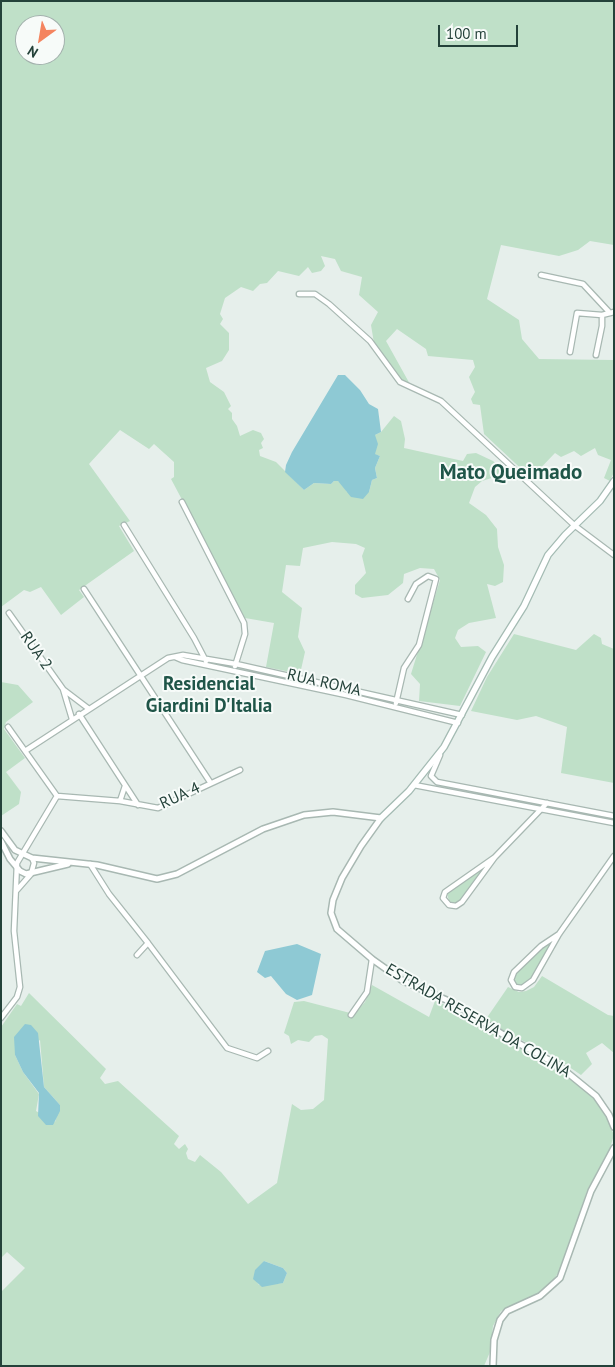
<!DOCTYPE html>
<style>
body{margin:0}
#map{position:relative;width:615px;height:1367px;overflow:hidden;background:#e6efeb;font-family:"PT Sans",sans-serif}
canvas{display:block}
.frame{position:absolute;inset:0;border:2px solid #24423a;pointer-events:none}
.north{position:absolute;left:15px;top:15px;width:50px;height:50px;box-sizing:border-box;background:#f7fbf9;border:1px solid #a3b1ad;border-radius:50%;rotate:212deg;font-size:14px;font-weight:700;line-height:20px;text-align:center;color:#24423a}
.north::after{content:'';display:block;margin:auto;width:18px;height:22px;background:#f4845f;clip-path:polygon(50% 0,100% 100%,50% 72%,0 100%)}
.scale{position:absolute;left:438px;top:25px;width:80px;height:22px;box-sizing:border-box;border:2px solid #24423a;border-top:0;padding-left:6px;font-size:15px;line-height:18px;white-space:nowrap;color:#24423a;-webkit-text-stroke:4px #f7fbf9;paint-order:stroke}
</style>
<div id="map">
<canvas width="615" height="1367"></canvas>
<div class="frame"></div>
<div class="north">N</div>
<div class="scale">100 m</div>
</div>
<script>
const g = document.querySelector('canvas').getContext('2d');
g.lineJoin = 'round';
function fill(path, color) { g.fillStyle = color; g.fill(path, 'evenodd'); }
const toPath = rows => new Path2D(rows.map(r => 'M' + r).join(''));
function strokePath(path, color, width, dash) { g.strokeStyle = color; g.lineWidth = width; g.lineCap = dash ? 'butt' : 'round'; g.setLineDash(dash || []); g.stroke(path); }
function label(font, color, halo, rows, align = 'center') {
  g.font = font + ' "PT Sans",sans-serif'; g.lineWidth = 4; g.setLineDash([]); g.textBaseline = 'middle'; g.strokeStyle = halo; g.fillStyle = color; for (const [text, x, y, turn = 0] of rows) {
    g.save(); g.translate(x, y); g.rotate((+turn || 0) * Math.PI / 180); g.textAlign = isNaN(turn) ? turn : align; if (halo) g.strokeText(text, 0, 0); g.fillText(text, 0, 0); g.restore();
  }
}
fill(toPath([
 [1,1,614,1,614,245,590,241,578,250,559,256,501,245,487,299,519,320,522,339,539,359,614,360,614,472,610,481,604,478,611,460,598,455,595,448,581,456,574,451,561,457,555,453,531,478,484,434,480,405,473,404,471,399,475,392,469,377,475,367,473,360,428,356,426,349,397,329,386,341,411,386,402,381,374,343,371,325,378,312,359,295,362,277,341,271,335,259,321,256,325,266,321,271,312,273,308,267,299,276,278,271,267,283,260,284,253,291,241,287,225,298,220,314,223,319,220,324,229,333,229,350,222,361,206,368,210,382,224,392,231,406,228,409,232,413,232,419,237,426,240,436,253,430,261,433,264,439,261,443,263,448,259,450,260,456,276,462,304,490,314,483,331,484,334,481,338,481,344,485,347,492,369,492,372,480,377,478,375,468,380,456,374,454,375,435,381,432,394,416,401,421,405,439,404,448,463,461,467,454,476,453,493,461,500,467,498,476,482,481,475,487,469,503,486,515,497,529,498,547,504,565,503,582,495,586,487,584,496,618,469,623,458,630,455,638,461,647,478,646,486,652,460,706,419,701,420,684,411,674,440,580,434,569,420,568,404,574,403,583,388,595,362,598,355,594,355,585,366,573,362,556,365,548,356,544,332,542,303,548,300,566,286,565,282,592,302,608,298,637,305,652,300,674,266,667,274,623,245,618,171,479,174,477,174,462,154,444,149,449,120,430,89,464,130,521,119,526,134,551,79,590,84,597,61,615,41,587,30,592,24,590,1,607],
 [25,25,55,25,55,55,25,55],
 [514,634,576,650,594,634,601,638,602,644,614,649,614,783,561,773,567,727,536,716,517,720,471,711,487,677],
 [1,682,18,685,33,702,6,722,4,729,25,758,6,772,21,792,19,804,1,816],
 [488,864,460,901,456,904,449,901,447,893],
 [554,939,529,982,521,986,516,985,513,979,519,969,542,947],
 [542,976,608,1015,614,1016,614,1053,602,1043,586,1053,592,1064,581,1075,550,1054,511,1035,486,1019,508,987,519,992,526,991,534,987],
 [372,985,429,1017,435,1001,456,1009,497,1036,547,1062,594,1097,603,1110,614,1135,610,1148,587,1191,560,1270,554,1279,538,1293,501,1311,493,1326,490,1352,484,1366,1,1366,1,1292,25,1268,7,1252,1,1258,1,1027,17,1004,21,1006,29,993,106,1069,100,1078,105,1084,118,1081,179,1136,174,1144,179,1149,185,1144,188,1149,186,1153,188,1159,195,1162,200,1155,221,1172,248,1204,277,1183,292,1104,301,1110,313,1109,324,1100,328,1039,322,1035,315,1036,309,1042,298,1040,291,1044,289,1036,284,1033,294,1002,304,1001,354,1014,365,1002],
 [40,1040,44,1087,60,1105,55,1122,36,1111,39,1094,23,1072,15,1055],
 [264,1261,283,1268,287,1273,283,1283,259,1285,257,1282]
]), '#bfe0c8');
fill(toPath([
 [338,375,345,375,360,390,369,404,378,409,381,432,375,435,378,444,375,454,380,456,375,468,377,478,372,480,369,492,363,499,351,497,338,481,334,481,331,484,314,483,304,490,285,472,286,465,292,452],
 [297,944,321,954,312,995,297,1000,286,994,271,976,265,978,257,972,265,951],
 [25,1024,31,1025,38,1033,44,1087,60,1105,60,1111,53,1125,46,1125,38,1116,39,1093,23,1072,15,1055,14,1037],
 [264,1261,283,1268,287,1273,283,1283,262,1287,253,1279,255,1270]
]), '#8ec9d4');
const minor = toPath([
 [541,275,583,284,610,313],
 [299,294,315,294,329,304,370,341,400,382,441,401,574,525,614,555],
 [570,352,577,313,602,315,614,312],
 [596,355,602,326,602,315],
 [182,502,244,623,245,634,235,666],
 [124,525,194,638,206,661],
 [84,589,210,782],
 [9,613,63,689,72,719],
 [175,657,182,660,346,695,458,723],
 [64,690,89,709],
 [396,703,404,668,419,645,436,579,428,576,416,584,408,599],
 [79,714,138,805],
 [8,727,57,796],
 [25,751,168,658,183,655,236,664,462,715],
 [440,755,431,776,437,782,614,816],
 [414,785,614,823],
 [57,796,120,801,158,808,240,770],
 [120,801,125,786],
 [495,857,445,892,443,898,449,905,456,906,462,902,495,857,547,803],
 [90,864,109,894,148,943,137,955],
 [17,890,31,874,34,863,32,858],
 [559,934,541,946,514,972,511,980,515,987,522,988,533,980,559,934,614,856],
 [148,943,227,1048,257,1058,268,1051],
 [351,1015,367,992,372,959],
 [1,1018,17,997,20,987,14,931,17,863,57,796]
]);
const tertiary = toPath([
 [1,831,15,850,32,858,97,865,157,879,177,874,263,829,304,815,333,812,381,818,361,846,342,878,333,900,331,913,337,929,372,959,403,981,451,1002,507,1037,558,1065,596,1096,609,1115,614,1127],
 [1,841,10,859,20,871,26,874,68,864],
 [493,1366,494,1340,500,1320,507,1311,540,1296,560,1278,591,1191,614,1148]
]);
const secondary = toPath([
 [381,818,409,791,444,747,492,657,524,606,548,555,565,535,600,501,614,481]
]);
strokePath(minor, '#a8b8b2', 7);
strokePath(tertiary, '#a8b8b2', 8);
strokePath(secondary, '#a4bbb3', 8);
strokePath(minor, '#fff', 4.5);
strokePath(tertiary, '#fff', 5);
strokePath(secondary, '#fff', 5.5);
label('16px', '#24423a', '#f7fbf9', [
 ["RUA 2",36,651,55],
 ["RUA ROMA",324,683,13],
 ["RUA 4",180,796,-25],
 ["ESTRADA RESERVA DA COLINA",478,1021,30]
]);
label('bold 19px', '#1f5548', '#f7fbf9', [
 ["Residencial",209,685],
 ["Giardini D'Italia",209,707]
]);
label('bold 21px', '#1f5548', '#f7fbf9', [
 ["Mato Queimado",511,473]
]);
</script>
